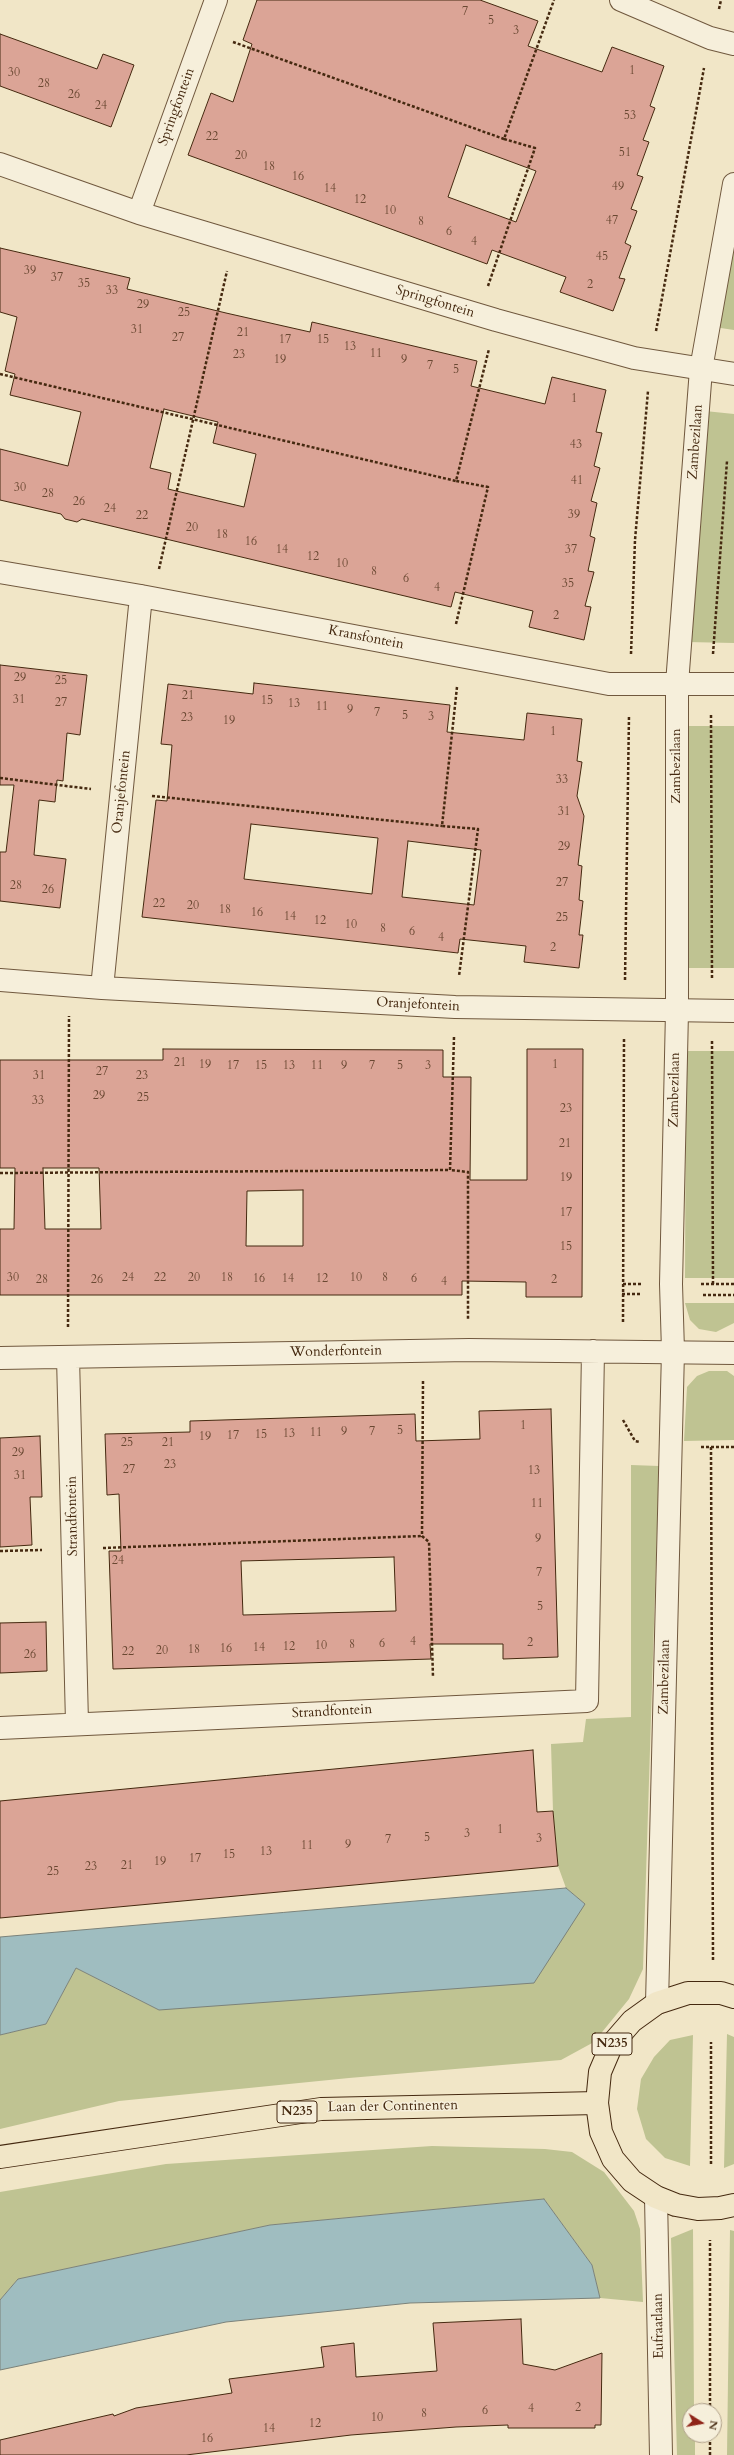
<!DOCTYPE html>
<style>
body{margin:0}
#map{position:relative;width:734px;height:2455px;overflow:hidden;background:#f1e6c7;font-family:Cardo,serif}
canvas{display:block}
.north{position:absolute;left:682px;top:2403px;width:40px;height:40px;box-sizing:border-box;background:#f6efdb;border:1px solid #afa08a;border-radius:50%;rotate:101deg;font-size:11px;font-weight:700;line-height:16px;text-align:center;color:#452910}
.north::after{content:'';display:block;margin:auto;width:14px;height:18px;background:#8f2418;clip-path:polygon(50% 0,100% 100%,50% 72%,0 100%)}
</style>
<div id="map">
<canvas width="734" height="2455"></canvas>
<div class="north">N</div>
</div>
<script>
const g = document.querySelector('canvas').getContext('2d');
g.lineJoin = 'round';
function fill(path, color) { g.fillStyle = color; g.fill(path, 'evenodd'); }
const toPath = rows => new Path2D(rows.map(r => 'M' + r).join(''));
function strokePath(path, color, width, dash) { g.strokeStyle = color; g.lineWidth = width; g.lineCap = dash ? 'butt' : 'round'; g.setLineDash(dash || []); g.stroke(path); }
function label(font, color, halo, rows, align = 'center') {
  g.font = font + ' Cardo,serif'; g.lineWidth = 3; g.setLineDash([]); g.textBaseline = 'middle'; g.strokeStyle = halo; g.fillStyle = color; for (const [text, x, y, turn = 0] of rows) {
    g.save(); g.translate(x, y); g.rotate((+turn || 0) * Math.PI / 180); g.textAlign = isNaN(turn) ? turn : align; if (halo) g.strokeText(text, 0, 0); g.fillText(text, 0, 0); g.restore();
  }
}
fill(toPath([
 [734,214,734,330,714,327],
 [705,411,734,414,734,643,687,642],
 [687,726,734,726,734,968,688,968],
 [686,1051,734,1051,734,1278,685,1278],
 [685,1303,734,1303,734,1323,716,1332,699,1329,690,1320],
 [709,1371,727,1371,734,1376,734,1440,684,1441,687,1387,697,1376],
 [631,1465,659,1466,643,1969,629,1999,594,2042,561,2060,349,2078,119,2101,0,2129,0,2035,46,2024,76,1968,159,2010,585,1904,566,1888,558,1866,553,1811,551,1744,583,1742,586,1719,631,1717],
 [727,2034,734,2037,734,2164,724,2168],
 [693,2035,690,2166,665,2158,646,2139,637,2109,641,2079,654,2057,670,2040],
 [432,2146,545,2149,572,2152,604,2172,634,2211,640,2229,643,2302,600,2298,592,2265,544,2199,270,2225,18,2279,0,2300,0,2192,166,2164],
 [693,2229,694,2411,690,2411,690,2435,695,2435,695,2455,677,2455,671,2238],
 [730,2230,734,2231,734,2455,727,2455]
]), '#bfc392');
const water = toPath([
 [566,1888,585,1904,534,1983,159,2010,76,1968,46,2024,0,2035,0,1937,566,1888],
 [544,2199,592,2265,600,2298,410,2303,226,2322,0,2370,0,2300,18,2279,270,2225,544,2199]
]);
fill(water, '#9fbdc0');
strokePath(water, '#7b827a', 1);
const building = toPath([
 [257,0,480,0,538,21,528,46,602,72,612,47,664,66,650,106,655,108,643,140,649,142,637,175,643,177,631,209,637,211,625,243,631,246,619,278,625,279,613,311,560,292,566,277,492,250,487,264,188,155,211,93,233,102,252,44,243,40,257,0],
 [466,145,536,171,516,222,448,197,466,145],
 [0,34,97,69,103,54,134,65,111,127,0,86,0,34],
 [0,248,130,278,127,289,226,313,310,332,312,322,477,361,471,386,545,404,552,377,606,390,596,432,602,433,594,466,600,468,591,501,597,503,590,536,595,538,588,571,594,572,585,606,591,607,584,640,529,627,533,611,455,592,451,607,82,519,77,522,65,519,61,514,0,500,0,449,68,466,81,412,10,395,15,374,5,371,17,317,0,312,0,248],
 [164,409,218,422,213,443,256,454,244,507,168,489,171,473,150,468,164,409],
 [0,665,87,675,80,735,67,733,63,781,57,780,55,802,39,800,34,855,66,859,60,908,0,901,0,852,6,852,14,785,0,785,0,665],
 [254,683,450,705,447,732,524,740,527,713,582,719,577,761,582,762,577,796,584,816,578,865,582,866,579,900,583,901,579,935,583,935,579,968,524,962,526,946,460,939,458,953,142,917,156,800,167,801,172,745,161,744,168,684,253,694,254,683],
 [251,824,378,838,372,894,244,879,251,824],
 [408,841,481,850,474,905,402,897,408,841],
 [163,1049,443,1050,443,1077,471,1077,470,1180,527,1180,527,1049,583,1049,582,1297,526,1297,526,1282,462,1281,462,1295,0,1295,0,1229,14,1229,15,1168,0,1168,0,1060,163,1060,163,1049],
 [43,1168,99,1168,101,1229,45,1229,43,1168],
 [303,1190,303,1246,246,1246,247,1191,303,1190],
 [551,1409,558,1657,503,1659,503,1644,430,1644,431,1659,113,1669,109,1551,121,1551,119,1494,107,1495,105,1434,190,1432,190,1421,415,1414,416,1441,480,1439,479,1411,551,1409],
 [394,1557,396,1611,243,1615,241,1561,394,1557],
 [40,1436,42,1497,30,1497,32,1545,0,1547,0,1438,40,1436],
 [46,1622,47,1671,0,1673,0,1623,46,1622],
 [533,1750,537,1812,553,1811,558,1866,0,1918,0,1801,533,1750],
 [521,2319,523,2364,555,2370,602,2353,601,2425,595,2425,595,2428,508,2428,508,2425,456,2427,351,2435,186,2455,0,2455,0,2440,113,2414,114,2416,136,2408,232,2393,229,2379,324,2367,321,2347,354,2343,356,2377,437,2371,433,2323,521,2319]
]);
fill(building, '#dba496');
strokePath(building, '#452910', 1);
const minor = toPath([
 [621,0,710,38,734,44],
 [0,164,139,213,496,320,634,358,734,374],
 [139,213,216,0],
 [0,572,141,596,609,684,734,684],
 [0,980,102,988,455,1007,734,1011],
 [102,988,141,596],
 [68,1357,77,1723],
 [0,1358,469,1350,734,1353],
 [0,1728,587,1701,593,1351]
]);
const tertiary = toPath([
 [657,2003,673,1351,671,1284,677,1011,677,684,701,369,734,184],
 [656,2197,661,2455]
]);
const primary = toPath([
 [734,1997,721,1993,688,1993,657,2003,632,2021,612,2044,600,2072,597,2103,601,2132,613,2159,632,2181,656,2197,676,2205,698,2209,720,2208,734,2205],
 [0,2157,321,2109,597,2103]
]);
strokePath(minor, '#70583e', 24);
strokePath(tertiary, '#70583e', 24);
strokePath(primary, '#452910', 24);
strokePath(toPath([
 [719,9,721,0],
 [233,42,504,139],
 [488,286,535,148,504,139,554,0],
 [656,331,704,68],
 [0,374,456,481],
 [159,569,227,271],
 [456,624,488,487,456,481,489,349],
 [631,654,635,540,648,391],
 [713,654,727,461],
 [457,687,442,826,478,829,459,976],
 [711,715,712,980],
 [0,778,91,789],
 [152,796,442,826],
 [625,980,629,715],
 [454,1037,450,1170,468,1172,468,1319],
 [712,1041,713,1284],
 [0,1173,450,1170],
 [623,1284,642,1284],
 [701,1284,734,1284],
 [622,1294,642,1294],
 [703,1295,734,1295],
 [623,1322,624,1039],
 [68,1327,69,1016],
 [423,1381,422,1536,429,1542,433,1677],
 [623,1420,635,1441,640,1442],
 [701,1447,734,1447],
 [711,1447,713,1960],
 [103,1548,422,1536],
 [0,1551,42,1550],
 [711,2164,711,2042],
 [710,2411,710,2240],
 [710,2455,710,2435]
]), '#452910', 2.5, [3, 2]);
strokePath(minor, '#f6efdb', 22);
strokePath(tertiary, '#f6efdb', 22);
strokePath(primary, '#f1e6c7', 22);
label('12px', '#6a4832', null, [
 ["7",465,12],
 ["5",491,21],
 ["3",516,31],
 ["1",632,71],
 ["30",14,73],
 ["28",44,84],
 ["26",74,95],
 ["24",101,106],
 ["53",630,116],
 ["22",212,137],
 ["51",625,153],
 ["20",241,156],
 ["18",269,167],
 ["16",298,177],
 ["49",618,187],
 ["14",330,189],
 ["12",360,200],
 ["10",390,211],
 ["47",612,221],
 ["8",421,222],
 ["6",449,232],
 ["4",474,242],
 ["45",602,257],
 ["39",30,271],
 ["37",57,278],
 ["35",84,284],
 ["2",590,285],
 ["33",112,291],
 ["29",143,305],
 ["25",184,313],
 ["31",137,330],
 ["21",243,333],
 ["27",178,338],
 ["17",285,340],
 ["15",323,340],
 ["13",350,347],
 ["11",376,354],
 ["23",239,355],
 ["19",280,360],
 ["9",404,360],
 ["7",430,366],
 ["5",456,370],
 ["1",574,399],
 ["43",576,445],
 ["41",577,481],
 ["30",20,488],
 ["28",48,494],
 ["26",79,502],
 ["24",110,509],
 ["39",574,515],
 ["22",142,516],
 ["20",192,528],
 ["18",222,535],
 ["16",251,542],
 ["14",282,550],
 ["37",571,550],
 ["12",313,557],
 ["10",342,564],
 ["8",374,572],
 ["6",406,579],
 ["35",568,584],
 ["4",437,588],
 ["2",556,616],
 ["29",20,678],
 ["25",61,681],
 ["21",188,696],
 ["31",19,700],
 ["15",267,701],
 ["27",61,703],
 ["13",294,704],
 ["11",322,707],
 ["9",350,710],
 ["7",377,713],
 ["5",405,716],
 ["3",431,717],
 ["23",187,718],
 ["19",229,721],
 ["1",553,732],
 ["33",562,780],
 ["31",564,812],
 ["29",564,847],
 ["27",562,883],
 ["28",16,886],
 ["26",48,890],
 ["22",159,904],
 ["20",193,906],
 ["18",225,910],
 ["16",257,913],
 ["14",290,917],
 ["25",562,918],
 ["12",320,921],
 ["10",351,925],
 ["8",383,929],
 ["6",412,932],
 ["4",441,938],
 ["2",553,948],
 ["21",180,1063],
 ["19",205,1065],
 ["1",555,1065],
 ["17",233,1066],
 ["15",261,1066],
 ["13",289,1066],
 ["11",317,1066],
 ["9",344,1066],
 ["7",372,1066],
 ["5",400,1066],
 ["3",428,1066],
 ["27",102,1072],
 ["31",39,1076],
 ["23",142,1076],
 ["29",99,1096],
 ["25",143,1098],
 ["33",38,1101],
 ["23",566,1109],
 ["21",565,1144],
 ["19",566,1178],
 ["17",566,1213],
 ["15",566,1247],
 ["30",13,1278],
 ["24",128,1278],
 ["22",160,1278],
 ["20",194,1278],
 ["18",227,1278],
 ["10",356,1278],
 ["8",385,1278],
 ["16",259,1279],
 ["14",288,1279],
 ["12",322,1279],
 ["6",414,1279],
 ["28",42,1280],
 ["26",97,1280],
 ["2",554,1280],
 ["4",444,1282],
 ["1",523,1426],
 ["5",400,1431],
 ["9",344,1432],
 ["7",372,1432],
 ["11",316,1433],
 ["13",289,1434],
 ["15",261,1435],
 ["17",233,1436],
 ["19",205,1437],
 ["25",127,1443],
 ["21",168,1443],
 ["29",18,1453],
 ["23",170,1465],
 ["27",129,1470],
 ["13",534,1471],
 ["31",20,1476],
 ["11",537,1504],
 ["9",538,1539],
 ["24",118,1561],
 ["7",539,1573],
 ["5",540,1607],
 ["4",413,1642],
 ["2",530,1643],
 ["6",382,1644],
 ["8",352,1645],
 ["10",321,1646],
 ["12",289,1647],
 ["14",259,1648],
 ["16",226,1649],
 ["18",194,1650],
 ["20",162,1651],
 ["22",128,1652],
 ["26",30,1655],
 ["1",500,1830],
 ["3",467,1834],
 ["5",427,1838],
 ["3",539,1839],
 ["7",388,1840],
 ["9",348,1845],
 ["11",307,1846],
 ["13",266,1852],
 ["15",229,1855],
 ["17",195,1859],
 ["19",160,1862],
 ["21",127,1866],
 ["23",91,1867],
 ["25",53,1872],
 ["2",578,2408],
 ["4",531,2409],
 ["6",485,2411],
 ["8",424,2414],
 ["10",377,2418],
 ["12",315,2424],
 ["14",269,2429],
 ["16",207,2439]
]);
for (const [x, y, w] of [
 [612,2044,40],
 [297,2112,40]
]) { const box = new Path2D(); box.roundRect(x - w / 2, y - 11, w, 22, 3); g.fillStyle = '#f6efdb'; g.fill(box); strokePath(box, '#452910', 1); }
label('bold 13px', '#452910', null, [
 ["N235",612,2044],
 ["N235",297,2112]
]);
label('14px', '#452910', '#f6efdb', [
 ["Springfontein",177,107,-70],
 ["Springfontein",435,302,17],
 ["Zambezilaan",696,442,-86],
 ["Kransfontein",366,638,11],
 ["Zambezilaan",677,766,-90],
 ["Oranjefontein",122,792,-84],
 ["Oranjefontein",418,1005,3],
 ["Zambezilaan",675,1090,-89],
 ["Wonderfontein",336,1352,-1],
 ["Strandfontein",73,1516,-91],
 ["Zambezilaan",665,1677,-89],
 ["Strandfontein",332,1712,-3],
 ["Laan der Continenten",393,2107,-1],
 ["Eufraatlaan",659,2326,-91]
]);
</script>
